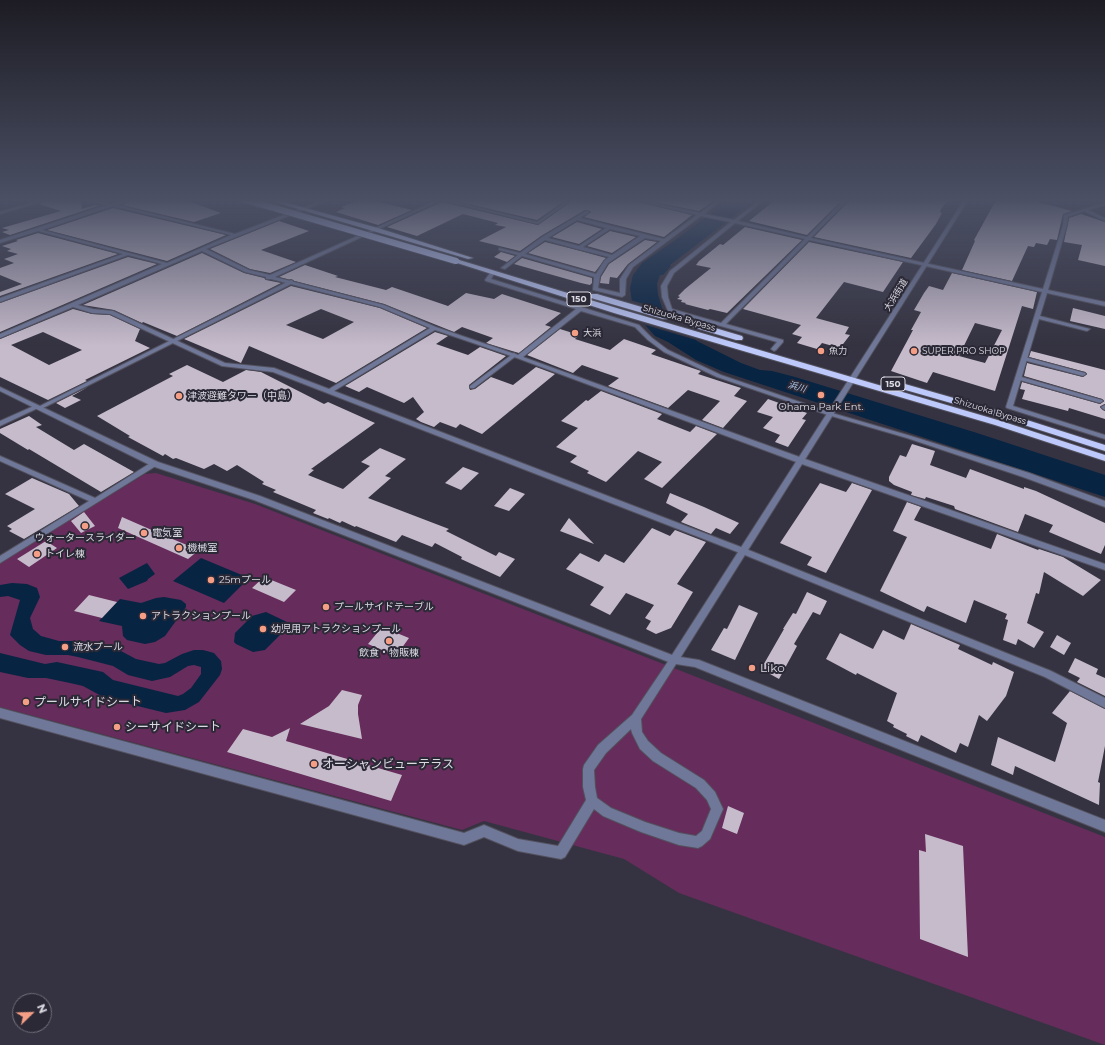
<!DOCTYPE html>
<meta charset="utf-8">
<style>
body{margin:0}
#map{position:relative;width:1105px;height:1045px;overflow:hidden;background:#353341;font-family:Montserrat,sans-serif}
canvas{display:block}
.north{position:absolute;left:12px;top:993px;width:40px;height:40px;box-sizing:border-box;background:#2b2936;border:1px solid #71707b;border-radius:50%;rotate:67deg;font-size:11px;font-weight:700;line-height:16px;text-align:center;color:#dbdae3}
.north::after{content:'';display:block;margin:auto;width:14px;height:18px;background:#f49e86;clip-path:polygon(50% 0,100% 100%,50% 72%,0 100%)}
</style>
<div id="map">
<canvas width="1105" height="1045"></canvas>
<div class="north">N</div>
</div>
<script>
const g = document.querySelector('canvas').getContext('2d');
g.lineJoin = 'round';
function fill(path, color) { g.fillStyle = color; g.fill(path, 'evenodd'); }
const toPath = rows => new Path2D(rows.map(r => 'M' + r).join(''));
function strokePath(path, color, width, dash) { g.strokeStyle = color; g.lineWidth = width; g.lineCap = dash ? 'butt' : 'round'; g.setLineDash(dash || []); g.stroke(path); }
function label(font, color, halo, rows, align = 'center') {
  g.font = font + ' Montserrat,"Noto Sans JP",sans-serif'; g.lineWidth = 4; g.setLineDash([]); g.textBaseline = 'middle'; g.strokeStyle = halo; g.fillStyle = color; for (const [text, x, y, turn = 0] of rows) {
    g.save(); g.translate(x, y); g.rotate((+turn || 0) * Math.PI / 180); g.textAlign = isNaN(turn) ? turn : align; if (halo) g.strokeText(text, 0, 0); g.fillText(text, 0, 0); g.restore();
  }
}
fill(toPath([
 [156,473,255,504,1105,837,1105,1045,679,893,624,859,484,821,462,830,0,707,0,562,145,474]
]), '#662c5b');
fill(toPath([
 [729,200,755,200,670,265,671,266,663,275,660,275,657,284,658,295,663,311,697,341,741,363,760,370,772,371,795,377,977,433,1105,475,1105,497,724,372,696,360,668,342,655,336,646,326,632,302,630,288,633,275,642,263,674,241],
 [201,558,249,578,224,603,173,581],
 [147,563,155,574,148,579,147,581,128,589,119,578],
 [12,583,27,584,37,588,40,597,30,618,33,629,41,636,59,641,79,641,95,643,119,650,136,659,159,664,165,663,182,654,194,650,203,650,214,653,221,661,222,669,220,675,199,702,185,710,166,713,105,698,83,686,70,683,46,678,28,678,0,672,0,653,45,664,57,662,103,672,113,680,178,696,183,694,191,688,201,674,201,667,194,665,188,666,170,677,152,681,128,675,113,666,78,657,68,655,46,655,29,651,20,645,10,635,20,600,8,596,0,597,0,585],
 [164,597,181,600,186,604,186,607,165,636,155,642,145,644,127,640,123,636,122,626,99,621,120,599,141,603,156,598],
 [266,612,291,624,265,650,253,652,236,644,234,642,235,633,252,616]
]), '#072443');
fill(toPath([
 [630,300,665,310,703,342,642,324,635,313]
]), '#353341');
fill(toPath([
 [47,200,81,200,82,209,95,205,101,205,10,235,2,232,9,230,2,228,61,211,39,204],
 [130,200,185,200,221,213,194,222,122,205],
 [360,200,371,200,412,210,378,225,336,212,345,208,341,207],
 [452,200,566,200,537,220],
 [573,200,633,200,634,201,692,215,664,237,584,217,591,212,590,211,585,210,541,236,520,251,479,241,506,227,495,225,498,223,463,214,417,236,387,227,442,202,538,225],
 [645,200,715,200,699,211],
 [775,200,842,200,807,235,749,221],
 [850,200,849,200,948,200,941,209,940,212,942,213,936,224,911,258,814,237],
 [996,200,1038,200,1038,202,1072,211,1063,214,1057,240,1050,239,1047,245,1036,243,1034,247,1028,246,1012,281,962,270,975,241,974,240],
 [113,208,226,235,167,261,47,230],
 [1081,214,1105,222,1105,266,1078,260,1082,245,1064,242,1069,218],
 [279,221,309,231,261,250,296,262,270,273,250,269,210,249],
 [577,222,602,229,579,244,552,237],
 [745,227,802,240,727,313,710,309,708,310,685,304,686,303,681,302,682,300,677,299,680,297,678,296,685,289,711,268,696,265,699,261,720,244,723,245],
 [610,231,636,237,612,253,587,246],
 [38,233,118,254,0,296,0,292,22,284,0,275,0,268,14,263,4,259,18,254,7,251,11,249,2,246,18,241,16,240],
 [645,240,657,242,628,264,617,278,610,277,609,284,600,283,601,277,609,264],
 [545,242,577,250,606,258,595,272,528,253],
 [809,242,903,262,883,292,844,282,816,318,849,327,845,334,850,335,840,348,822,343,817,349,797,343,802,337,792,334,801,325,743,309],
 [501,252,515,256,507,262,494,257],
 [202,253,244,273,264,278,266,280,281,283,177,336,143,322,142,323,114,310,83,305],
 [128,257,157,264,0,332,0,303],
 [522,258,592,278,592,283,590,285,581,283,514,264],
 [305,265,338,276,335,277,386,290,392,287,448,306,466,293,494,299,502,294,561,313,545,325,551,327,519,353,512,351,486,343,493,338,462,327,454,332,384,304,279,277],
 [952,273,1037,292,1033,309,1022,306,995,391,933,372,927,383,891,371,913,330,911,330,921,312,914,310,924,293,929,286,943,290],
 [975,323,1002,330,985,363,959,356],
 [291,286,380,308,427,328,336,383,249,346,241,363,184,339],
 [321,309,354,322,323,339,286,325],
 [1073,308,1105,316,1105,329,1070,321],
 [73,309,92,314,110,315,140,329,135,341,150,348,85,380,87,381,48,400,0,377,0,339],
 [43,332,82,350,49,365,11,345],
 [560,329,579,335,575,339,610,350,624,339,656,350,651,354,701,371,698,374,741,388,734,396,747,401,723,428,702,420,720,401,688,390,668,408,608,386,619,378,582,365,573,373,527,355],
 [435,332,448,336,436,344,468,355,480,347,506,356,469,385,470,390,475,389,491,377,513,385,536,367,555,374,482,434,460,424,456,428,440,422,434,427,421,422,416,419,424,412,413,397,404,403,367,387,359,392,345,386],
 [1031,351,1105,370,1105,404,1100,407,1105,411,1105,419,1069,408,1068,411,1022,399,1025,390,1020,389,1022,382,1100,404,1104,401,1102,399,1024,376,1027,363,1083,377,1087,374,1085,372,1029,357],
 [187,365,223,382,246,370,261,372,324,404,328,402,375,423,311,469,314,470,308,475,343,489,370,466,361,462,380,448,406,459,385,476,391,478,368,498,449,529,446,531,496,556,499,552,515,559,500,577,461,559,462,557,435,543,432,547,402,535,396,542,356,526,355,527,342,521,340,523,329,518,328,519,313,513,316,510,273,492,276,490,262,484,264,482,237,465,227,471,214,464,204,469,176,458,173,459,165,454,163,456,128,437,130,436,97,416,173,376,169,374],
 [88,387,72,396,81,400,65,408,56,403],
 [601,391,662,414,657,419,690,432,696,426,717,434,662,488,644,479,662,462,638,451,606,482,587,473,589,471,570,462,577,456,556,447,578,428,561,421,586,400,588,401],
 [768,399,807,413,802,419,806,420,788,447,775,442,780,435,763,428,773,417,757,412],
 [29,416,42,425,36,427,74,450,84,444,134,472,101,492,29,449,28,450,0,433,0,429],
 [912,444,935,451,930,465,966,478,970,469,1024,489,1024,487,1036,491,1105,523,1105,545,1101,554,1049,532,1053,525,1025,514,1018,532,955,509,954,506,926,497,925,499,911,495,912,492,894,485,889,481,889,477,900,455,906,457],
 [463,467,479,473,461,490,445,483],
 [32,478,69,494,79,506,24,539,9,531,12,529,7,526,35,509,5,494],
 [820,483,846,492,852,483,872,490,826,573,807,565,812,557,780,543],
 [510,488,525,494,509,511,494,506],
 [670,493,704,507,739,523,730,534,716,528,711,534,681,522,688,514,666,503],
 [907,502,921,507,914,520,991,549,997,534,1038,550,1039,549,1063,557,1101,580,1083,596,1044,572,1039,594,1036,593,1027,623,1044,632,1034,648,1018,639,1016,645,1003,640,1008,620,1005,619,1007,614,974,600,966,623,927,606,924,612,880,591,907,537,893,531],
 [84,512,95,526,81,533,71,521],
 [122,517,170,538,199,550,188,559,118,528],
 [569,518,594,544,560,531],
 [652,528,670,536,675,530,706,542,677,584,693,592,671,628,656,634,646,629,651,621,645,618,654,605,626,593,610,615,590,605,604,587,566,569,580,553,599,562,605,554,624,563],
 [46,541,57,548,29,567,17,559],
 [264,577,296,590,284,602,252,588],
 [807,592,827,601,820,615,813,612,794,644,797,646,779,679,761,669,784,629,783,629,793,613,796,614],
 [89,595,117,602,102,618,74,611],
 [739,605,758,613,735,660,711,650,724,628,727,629],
 [911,624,960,645,958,649,992,665,993,662,1014,672,1006,696,987,721,979,715,968,747,960,743,956,753,921,735,918,742,906,736,907,734,893,727,894,725,887,721,897,693,857,673,856,675,826,659,840,633,873,649,883,630,904,640],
 [382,627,409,638,396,656,368,644],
 [1057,635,1071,643,1064,655,1050,647],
 [1075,658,1098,669,1096,674,1105,678,1105,696,1077,682,1080,678,1068,672],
 [342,690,362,695,358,705,358,714,362,739,300,724,329,706],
 [1070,691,1105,709,1105,746,1098,782,1100,783,1099,805,1015,766,1013,775,991,765,998,737,1055,762,1067,723,1052,713],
 [290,728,286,741,402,775,391,801,227,752,243,729,272,737],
 [728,806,744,813,737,834,722,828],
 [925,834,963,846,968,957,920,939,919,850,926,852]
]), '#c6bbcb');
strokePath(toPath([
 [590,296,595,289]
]), '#4e4c59', 4.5, [4.5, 2.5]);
strokePath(toPath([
 [581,308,590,295]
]), '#4e4c59', 6, [6, 3]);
const service = toPath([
 [291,280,293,281,293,283,39,410,36,408,291,280],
 [514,353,517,355,516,356,474,388,470,388,470,386,514,353],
 [1025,357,1085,373,1086,374,1083,376,1023,360,1023,358,1025,357],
 [1018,376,1102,400,1103,401,1100,403,1016,379,1015,378,1018,376],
 [1105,405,1105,410,1103,409,1101,407,1105,405]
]);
const minor = toPath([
 [41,200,46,200,0,214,0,212,41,200],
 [82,200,89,200,112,204,124,200,129,200,128,201,117,205,235,234,322,200,327,200,326,201,206,249,249,270,270,275,438,200,447,200,537,222,568,200,572,200,538,224,442,200,275,277,384,305,436,327,518,355,576,309,486,281,485,280,490,273,494,273,494,274,491,279,639,325,652,338,668,350,721,375,832,413,911,436,1029,473,1105,501,1105,507,1023,477,907,438,828,415,717,377,664,352,648,340,635,327,581,311,523,357,805,459,1105,564,1105,570,799,463,517,358,435,330,334,391,746,549,1051,671,1105,698,1105,708,1045,677,740,553,273,372,222,366,110,314,92,313,73,307,0,338,0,334,162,264,128,255,0,302,0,298,123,254,38,231,0,243,0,240,107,205,82,200],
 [113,206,231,235,167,263,42,230,113,206],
 [202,251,245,272,266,277,266,279,271,279,380,307,430,328,329,389,274,368,225,363,113,311,93,309,78,305,202,251],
 [634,200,640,200,700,213,718,200,722,200,704,214,734,220,760,200,764,200,738,221,807,237,844,200,848,200,811,238,1043,289,1063,225,1064,215,1105,203,1105,205,1088,210,1105,218,1105,221,1084,211,1068,217,1067,225,1048,290,1105,302,1105,306,1047,293,1040,316,1090,329,1087,331,1039,319,1013,406,1105,435,1105,439,1007,408,1006,407,1042,292,809,240,726,324,783,340,783,342,776,350,774,351,771,349,777,342,668,311,662,297,661,286,670,271,731,222,701,216,633,267,626,279,625,295,622,297,593,290,594,277,522,256,505,269,501,268,518,255,499,250,499,248,520,253,542,237,586,211,590,212,580,218,664,239,697,215,634,200],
 [577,220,606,228,579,246,548,238,577,220],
 [735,223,805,239,721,323,672,309,668,297,667,286,674,273,735,223],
 [610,229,640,236,612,255,583,247,610,229],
 [645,238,661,241,629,265,620,279,620,293,598,288,600,276,608,263,645,238],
 [545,240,577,249,609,257,604,261,596,274,525,254,545,240],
 [36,405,39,407,38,408,0,426,0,421,36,405],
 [0,456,95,498,152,462,155,462,159,464,0,563,0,556,89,501,0,461,0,456],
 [674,656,699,660,1105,820,1105,832,695,667,676,664,641,719,642,732,648,741,661,753,704,780,715,792,723,809,710,839,702,846,698,848,679,845,641,832,603,816,594,809,565,857,561,859,518,851,484,837,464,845,0,718,0,708,464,833,484,825,518,839,558,846,586,800,583,787,583,769,584,765,598,745,632,715,671,657,674,656],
 [631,729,632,733,640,749,653,761,696,788,707,800,711,809,702,831,696,836,679,833,645,822,611,808,597,798,595,787,594,770,606,753,631,729]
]);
const tertiary = toPath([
 [964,200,968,200,677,663,674,664,254,500,152,466,0,391,0,387,2,388,158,462,260,496,672,655,964,200]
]);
const trunk = toPath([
 [237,200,245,200,261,205,258,207,237,200],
 [268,200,276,200,378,228,473,258,468,259,268,200],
 [456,259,620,309,1001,421,1105,455,1105,461,995,425,614,313,454,262,454,260,456,259],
 [591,294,597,294,669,315,670,317,669,319,663,319,591,298,591,294],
 [689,322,695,322,742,336,743,338,742,340,736,340,689,326,689,322],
 [891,380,999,411,1105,445,1105,451,993,415,888,385,887,383,888,381,891,380]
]);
strokePath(service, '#53515e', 2);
strokePath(minor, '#53515e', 2);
strokePath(tertiary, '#53515e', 2);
strokePath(trunk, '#53515e', 2);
fill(service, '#707899');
fill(minor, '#707899');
fill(tertiary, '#707899');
fill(trunk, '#bdc9fa');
const trunkBridge = toPath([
 [247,200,456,261]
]);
strokePath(trunkBridge, '#53515e', 8, []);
strokePath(trunkBridge, '#bdc9fa', 6);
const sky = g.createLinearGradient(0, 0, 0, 346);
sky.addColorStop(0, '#1d1c24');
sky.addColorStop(0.58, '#4b5065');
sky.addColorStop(1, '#4b506500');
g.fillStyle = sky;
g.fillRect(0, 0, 1105, 346);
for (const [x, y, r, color] of [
 [575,333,4,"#f49e86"],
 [821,351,4,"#f49e86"],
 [914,351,4,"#f49e86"],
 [821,395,4,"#f49e86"],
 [179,396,4,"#f49e86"],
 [85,526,4,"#f49e86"],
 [144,533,4,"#f49e86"],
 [179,548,4,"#f49e86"],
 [37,554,4,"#f49e86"],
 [211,580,4,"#f49e86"],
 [326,607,4,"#f49e86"],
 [143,616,4,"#f49e86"],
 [263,629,4,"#f49e86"],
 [389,641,4,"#f49e86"],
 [65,647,4,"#f49e86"],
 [752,668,4,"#f49e86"],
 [26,702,4,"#f49e86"],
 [117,727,4,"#f49e86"],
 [314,764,4,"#f49e86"]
]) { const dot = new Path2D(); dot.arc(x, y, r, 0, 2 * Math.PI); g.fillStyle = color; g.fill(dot); strokePath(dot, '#2b2936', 1.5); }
label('9px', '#dbdae3', '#2b2936', [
 ["大浜街道",896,295,-58],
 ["Shizuoka Bypass",679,318,16],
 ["Shizuoka Bypass",990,411,17]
]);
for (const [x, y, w] of [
 [579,299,24],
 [893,384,24]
]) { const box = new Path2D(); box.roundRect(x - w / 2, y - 7, w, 14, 3); g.fillStyle = '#2b2936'; g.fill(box); strokePath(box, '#dbdae3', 1); }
label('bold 9px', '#dbdae3', null, [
 ["150",579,299],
 ["150",893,384]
]);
label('9px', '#dbdae3', '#2b2936', [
 ["大浜",583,333],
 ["魚力",829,351],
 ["SUPER PRO SHOP",922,351]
], 'left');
label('italic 9px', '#b2cef0', '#2b2936', [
 ["浜川",797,387,17]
]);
label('10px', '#dbdae3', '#2b2936', [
 ["津波避難タワー（中島）",187,396],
 ["Ohama Park Ent.",821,407,"center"],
 ["電気室",152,533],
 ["ウォータースライダー",85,538,"center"],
 ["機械室",187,548],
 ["トイレ棟",45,554],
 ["25mプール",219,580],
 ["プールサイドテーブル",334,607],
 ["アトラクションプール",151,616],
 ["幼児用アトラクションプール",271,629],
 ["流水プール",73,647],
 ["飲食・物販棟",389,653,"center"]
], 'left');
label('12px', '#dbdae3', '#2b2936', [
 ["Liko",760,668],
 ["プールサイドシート",34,702],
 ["シーサイドシート",125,727],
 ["オーシャンビューテラス",322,764]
], 'left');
</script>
